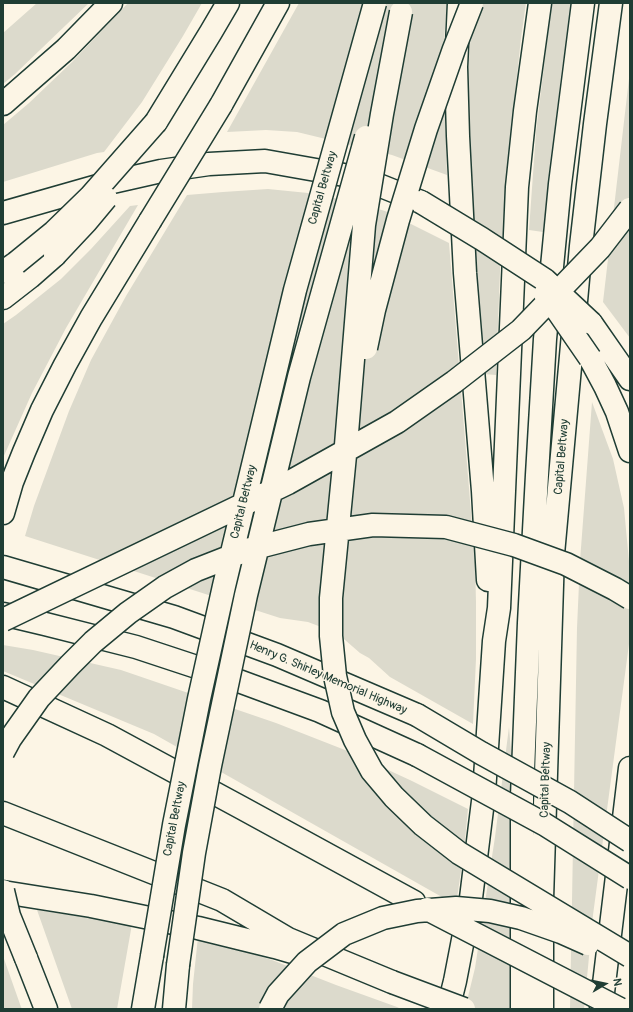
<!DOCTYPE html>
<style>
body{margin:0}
#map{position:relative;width:633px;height:1012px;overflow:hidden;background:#fcf5e5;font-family:Pangolin,sans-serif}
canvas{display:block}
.frame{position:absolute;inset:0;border:4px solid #1f3d34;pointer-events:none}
.north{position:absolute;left:585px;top:964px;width:40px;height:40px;-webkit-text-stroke:3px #fcf5e5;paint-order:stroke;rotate:81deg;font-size:11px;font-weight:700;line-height:16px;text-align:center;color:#1f3d34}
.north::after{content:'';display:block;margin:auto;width:14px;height:18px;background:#1f3d34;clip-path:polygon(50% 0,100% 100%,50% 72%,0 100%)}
</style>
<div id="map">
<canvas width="633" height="1012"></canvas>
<div class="frame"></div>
<div class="north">N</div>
</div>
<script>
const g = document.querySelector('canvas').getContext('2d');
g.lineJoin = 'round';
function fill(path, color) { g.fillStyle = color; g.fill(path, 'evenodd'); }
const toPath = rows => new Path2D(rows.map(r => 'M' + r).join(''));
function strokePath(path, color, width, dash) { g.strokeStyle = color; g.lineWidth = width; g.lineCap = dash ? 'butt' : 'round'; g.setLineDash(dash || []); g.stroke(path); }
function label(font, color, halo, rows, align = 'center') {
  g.font = font + ' Pangolin,sans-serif'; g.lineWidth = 3; g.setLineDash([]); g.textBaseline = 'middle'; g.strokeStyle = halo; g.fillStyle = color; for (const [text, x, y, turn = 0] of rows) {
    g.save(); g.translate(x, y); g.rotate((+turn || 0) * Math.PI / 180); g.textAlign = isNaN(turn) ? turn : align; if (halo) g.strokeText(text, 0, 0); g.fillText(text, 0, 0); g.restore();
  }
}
fill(toPath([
 [37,3,89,3,66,25,15,74,3,84,3,33],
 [128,3,202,3,183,36,142,102,104,152,97,153,3,182,3,125,29,103,72,62],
 [299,3,447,3,443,52,447,175,392,155,297,132,266,130,227,132],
 [473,3,526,3,521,38,513,114,508,168,500,271,496,375,483,374,470,159,467,87],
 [552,3,573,3,562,68,543,232,529,230,536,132,545,58],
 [630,70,630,338,603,302],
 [268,189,308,193,354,202,385,211,449,243,475,562,476,602,476,659,473,724,390,677,369,658,360,653,337,633,308,622,280,618,25,536,34,506,69,411,91,360,126,296,187,195,223,192],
 [138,205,66,328,32,393,3,458,3,324,16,315,61,279,91,249,130,206],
 [592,402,613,459,624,508,630,572,630,622,629,644,593,915,584,1009,570,1009,577,628,580,561],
 [3,645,33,650,121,670,276,723,345,750,412,781,468,809,464,850,456,905,154,734,3,671],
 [509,727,512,763,510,1009,465,1009,475,968,495,837],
 [37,910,132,924,117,1009,72,1009],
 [198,937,272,960,336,985,397,1007,401,1009,192,1009,193,984],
 [3,956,21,1007,22,1009,3,1009]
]), '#dcdacc');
const motorway = toPath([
 [459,3,456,67,458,136,465,273,483,491,488,580],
 [3,104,66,49,111,3],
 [221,105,278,3],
 [156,122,211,32,228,3],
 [3,213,108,183,161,171,209,164,265,161,361,178,421,202],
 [3,272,16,263],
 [3,298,30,277,55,255],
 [591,323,630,379],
 [590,358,605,386,617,412,630,451],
 [3,513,12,482,24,452,42,410,65,365,91,318,150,221],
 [3,567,174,617,277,655,417,715],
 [3,614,45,624,136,647,236,680,320,711,417,755],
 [3,687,107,735,242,808,414,902],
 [3,813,222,900,288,939,392,982],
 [3,892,91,906,198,928,275,947,299,954],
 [26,958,46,1009],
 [143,1009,152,956],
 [174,1009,178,965],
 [448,1009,455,981,471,898,484,793,494,641,499,608,517,187,525,111,540,3],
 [522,1009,522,796,529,623,537,475,545,339,560,184,583,3],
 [542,1009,542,899,553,554,581,246,595,124,611,3],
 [601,1009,630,768]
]);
strokePath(motorway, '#1f3d34', 25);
strokePath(motorway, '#fcf5e5', 22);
const motorwayBridge = toPath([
 [401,12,382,114,364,225,346,445,331,598,331,636,335,676,343,712,355,740,372,771,394,797,423,825,459,853,630,956],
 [421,202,482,239,545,280,591,323],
 [150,221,221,105],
 [55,255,86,222,106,198],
 [16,263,54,232,90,197,156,122],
 [545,294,548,297,590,358],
 [366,348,374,310,398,220,426,129,454,49,472,3],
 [3,620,288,483,397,422,454,382,521,330,600,248,630,209],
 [417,715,481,753,570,802,630,841],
 [3,752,10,739,39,698,70,665,93,642,128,613,165,587,196,570,247,550,309,534,373,525,446,527,514,545,566,564,615,589,630,598],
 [417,755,544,824,630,878],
 [3,891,9,916,26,958],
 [427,909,620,1009],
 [152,956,174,825,199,699,224,586,295,290,375,3],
 [178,965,194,853,210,766,246,595,299,377,366,137],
 [392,982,464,1009],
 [270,1009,278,994,307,962,344,934,383,918,417,911,456,908,490,911,521,918,561,932,588,944]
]);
strokePath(motorwayBridge, '#1f3d34', 25, []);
strokePath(motorwayBridge, '#fcf5e5', 22);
label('12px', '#1f3d34', '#fcf5e5', [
 ["Capital Beltway",323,188,-74],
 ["Capital Beltway",562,457,-85],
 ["Capital Beltway",244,502,-76],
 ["Henry G. Shirley Memorial Highway",328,678,23],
 ["Capital Beltway",546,780,-88],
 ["Capital Beltway",175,819,-79]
]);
</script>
